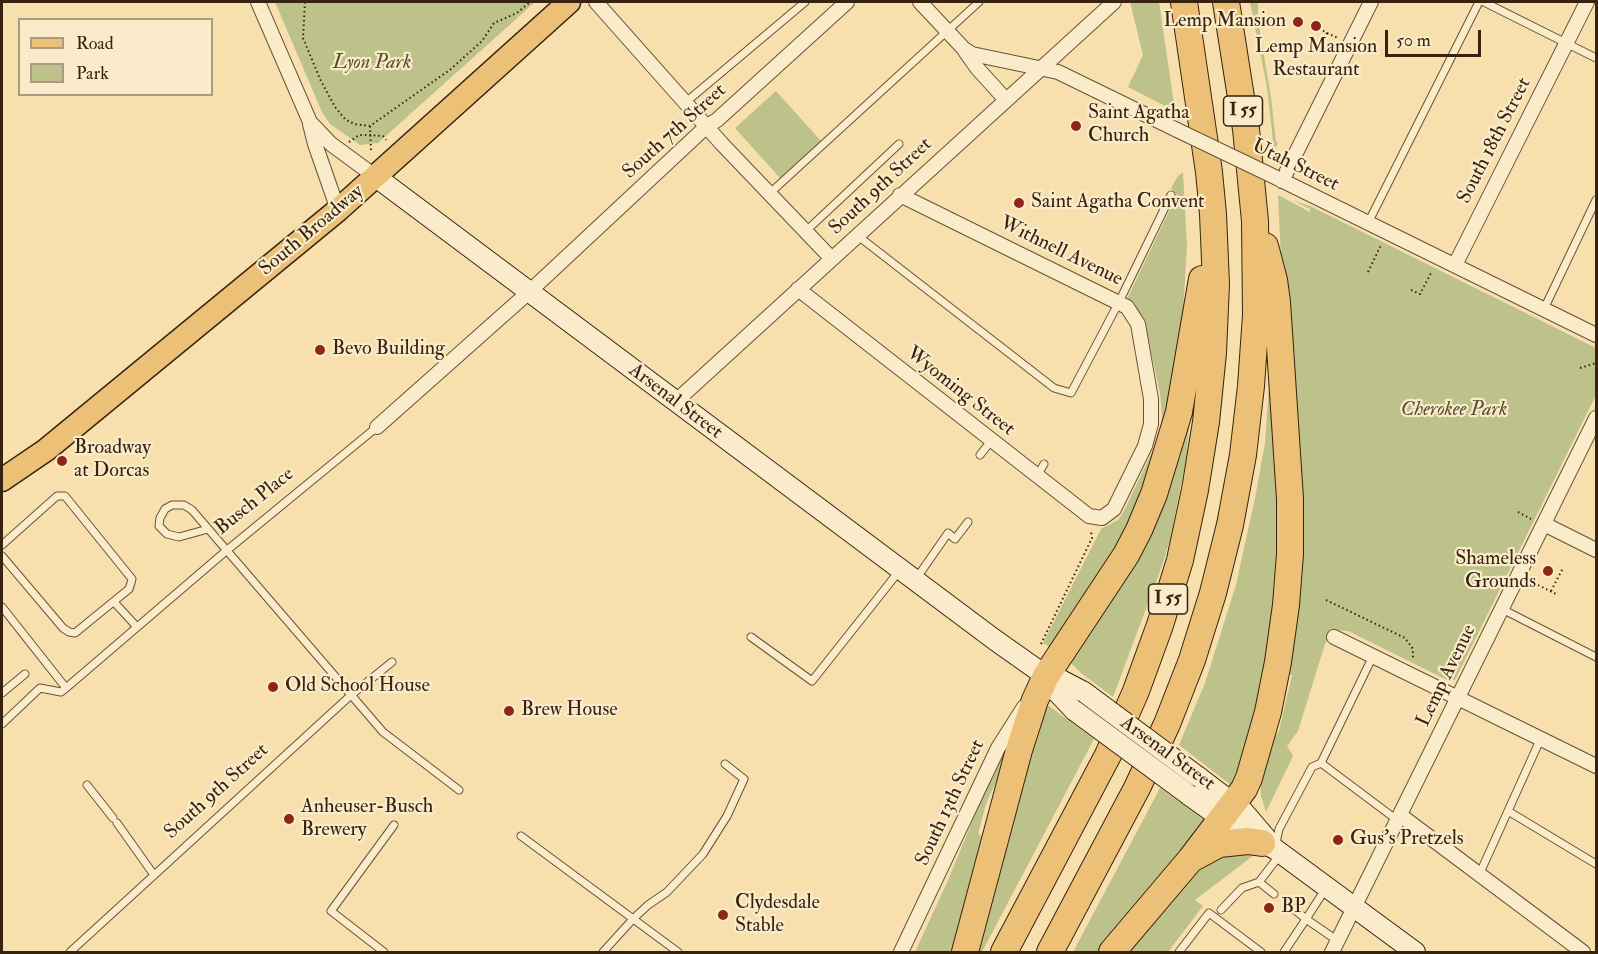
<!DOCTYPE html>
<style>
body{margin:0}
#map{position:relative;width:1598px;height:954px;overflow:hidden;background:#f7e0ae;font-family:"IM FELL Double Pica",serif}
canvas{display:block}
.frame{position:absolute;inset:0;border:3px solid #37230f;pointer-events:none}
.legend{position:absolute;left:18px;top:18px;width:195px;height:78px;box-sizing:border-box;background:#faebca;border:2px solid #ac9b7f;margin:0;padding:8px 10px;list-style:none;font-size:18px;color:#37230f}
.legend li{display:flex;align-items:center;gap:12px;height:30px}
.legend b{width:30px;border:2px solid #ac9b7f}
.scale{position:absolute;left:1385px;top:30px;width:96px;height:27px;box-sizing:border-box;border:3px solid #37230f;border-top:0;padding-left:8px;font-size:18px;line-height:21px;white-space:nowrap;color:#37230f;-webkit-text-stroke:4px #faebca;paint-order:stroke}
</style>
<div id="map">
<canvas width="1598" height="954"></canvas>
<div class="frame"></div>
<ul class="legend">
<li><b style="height:8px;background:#ecc077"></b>Road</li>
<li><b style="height:16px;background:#bcc28a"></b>Park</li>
</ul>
<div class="scale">50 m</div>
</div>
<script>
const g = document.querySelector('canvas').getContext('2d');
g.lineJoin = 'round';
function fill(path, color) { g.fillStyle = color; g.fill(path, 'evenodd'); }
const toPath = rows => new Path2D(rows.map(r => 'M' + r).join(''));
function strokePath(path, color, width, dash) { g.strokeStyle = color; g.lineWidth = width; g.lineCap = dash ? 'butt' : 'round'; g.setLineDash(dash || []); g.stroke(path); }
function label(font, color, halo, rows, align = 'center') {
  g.font = font + ' "IM FELL Double Pica",serif'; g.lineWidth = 4.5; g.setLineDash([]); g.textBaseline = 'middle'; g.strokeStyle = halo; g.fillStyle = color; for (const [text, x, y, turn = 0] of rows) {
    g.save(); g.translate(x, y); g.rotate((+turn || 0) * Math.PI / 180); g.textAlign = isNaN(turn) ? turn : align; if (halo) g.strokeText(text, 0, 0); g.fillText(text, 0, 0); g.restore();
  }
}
fill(toPath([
 [275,2,535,2,378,143,360,145,330,124,322,112],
 [1130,2,1159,2,1175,111,1128,87,1143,55],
 [1250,2,1258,2,1258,20,1271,97,1276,142,1278,143,1275,149,1279,153,1275,159,1267,87],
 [776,91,822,142,781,179,735,128],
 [1183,172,1187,246,1181,345,1173,394,1151,472,1122,540,1050,647,1043,643,1101,529,1118,520,1124,511,1155,446,1161,428,1162,416,1160,393,1145,325,1136,309,1127,299,1177,195,1171,188,1178,176],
 [1278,195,1310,212,1310,209,1292,200,1310,206,1596,348,1596,395,1455,680,1447,680,1348,631,1333,630,1325,644,1298,731,1287,746,1293,756,1266,812,1261,796,1260,778,1265,752,1279,731,1292,675,1288,674,1285,347],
 [1270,372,1283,560,1253,741,1232,786,1179,745,1205,683,1236,585,1255,498,1265,443],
 [1193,390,1186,460,1170,539,1163,563,1113,697,1081,673,1067,659],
 [1045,703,1094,739,982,952,971,952],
 [1012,739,1003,766,986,804,978,834,981,835,978,872,959,952,915,952,949,878,990,778],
 [1160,788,1209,823,1101,952,1073,952],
 [1244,851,1254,855,1195,900,1203,906,1168,952,1122,952,1210,856]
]), '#bcc28a');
const service = toPath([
 [1484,2,1596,58],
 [686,102,805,2],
 [770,193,979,2],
 [1368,223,1479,2],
 [806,231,899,144],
 [858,236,1054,388,1071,393,1119,302,1171,195],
 [1544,309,1596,200],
 [980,455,991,441],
 [1037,476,1044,464],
 [208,529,179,537,167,534,159,526,160,518,165,509,172,505,184,505,192,510,383,732,459,790],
 [2,545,57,496,65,496,132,579,131,583,129,589,75,633,69,632,63,628,2,556],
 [916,579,948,533,955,539,968,522],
 [114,602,137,627],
 [2,607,66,688],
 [1502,609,1596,657],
 [751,637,812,681,900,570],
 [1373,656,1321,763,1397,820],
 [2,693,25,674],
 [2,724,40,688,61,692,66,688,226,551,377,427],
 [87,785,113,818],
 [1508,811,1596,864],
 [117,823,154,875],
 [521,836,678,952],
 [1276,843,1279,829,1312,767,1321,763],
 [1479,875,1541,738],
 [1259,882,1274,894],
 [1289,905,1306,919,1326,888],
 [1221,910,1242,888,1259,882,1279,856],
 [70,952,350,696,392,662],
 [384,952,331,911,394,825],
 [603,952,633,919,648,905,667,892,703,854,727,816,744,779,725,764],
 [1179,952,1209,913,1261,952],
 [1284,952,1306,919,1338,941]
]);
const minor = toPath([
 [258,2,310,122,331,144,376,177],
 [596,2,722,144,832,259],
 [920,2,964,49,972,54,1058,72,1177,130],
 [965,51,977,68,1006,100],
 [310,124,315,144,338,210],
 [1277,178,1596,335],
 [1282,181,1371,2],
 [1455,265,1587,2],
 [798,289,1089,516,1102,518,1114,509,1145,446,1151,424,1151,399,1138,324,1127,307,900,195],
 [675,402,1114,2],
 [377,427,529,292,707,126,717,120,847,2],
 [1544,524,1596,550],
 [1334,637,1596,766],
 [1400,815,1583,952],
 [901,952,998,748,1024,707],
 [1332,952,1596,418]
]);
const secondary = toPath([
 [376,177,995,640,1046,676,1061,680,1084,692],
 [1046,676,1055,690,1075,711],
 [1197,776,1243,811,1271,844],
 [1189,795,1231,825,1275,849,1415,952]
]);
const primary = toPath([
 [2,480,46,450,338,210,569,2]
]);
const motorway = toPath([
 [1193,858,1219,844,1248,841,1262,843],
 [965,952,1019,750,1035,700,1046,676,1126,555,1139,530,1154,494,1179,412,1202,279],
 [1004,952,1108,755,1136,691,1160,625,1180,560,1195,490,1206,422,1213,353,1216,284,1213,214,1209,172,1184,2],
 [1050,952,1137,788,1167,724,1192,660,1213,593,1230,525,1243,455,1251,386,1256,315,1255,221,1246,129,1226,2],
 [1112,952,1190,860,1244,789,1249,778,1268,712,1278,662,1286,605,1290,554,1290,499,1277,302,1274,280,1265,246]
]);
strokePath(service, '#675237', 9);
strokePath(minor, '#675237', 16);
strokePath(secondary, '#37230f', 22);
strokePath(primary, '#37230f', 25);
strokePath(motorway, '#37230f', 28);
strokePath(toPath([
 [305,2,303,38,320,79,335,107,345,119,354,124,370,126,451,69,482,41,494,23,517,13,530,2],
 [1327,33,1338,38],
 [1311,43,1319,46,1321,44,1327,33,1320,29],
 [370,126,371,151],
 [349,142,359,135,370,135,383,136,386,140],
 [1368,272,1381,245],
 [1411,290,1420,294,1432,271],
 [1580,368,1596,363],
 [1518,512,1531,519],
 [1530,581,1558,595],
 [1551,591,1563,568],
 [1326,600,1405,638,1413,649,1413,658],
 [1041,644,1092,538,1091,531]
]), '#37230f', 2, [1.5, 3]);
strokePath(service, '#faebca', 7);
strokePath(minor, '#faebca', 14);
strokePath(secondary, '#faebca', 20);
strokePath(primary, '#ecc077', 22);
strokePath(motorway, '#ecc077', 26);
const minorBridge = toPath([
 [1177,130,1277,178]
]);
const secondaryBridge = toPath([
 [1084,692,1197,776],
 [1075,711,1189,795]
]);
strokePath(minorBridge, '#675237', 16, []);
strokePath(secondaryBridge, '#37230f', 22, []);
strokePath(minorBridge, '#faebca', 14);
strokePath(secondaryBridge, '#faebca', 20);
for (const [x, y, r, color] of [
 [1298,22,6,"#8f2418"],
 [1316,26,6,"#8f2418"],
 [1076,126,6,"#8f2418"],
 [1019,203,6,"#8f2418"],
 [320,350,6,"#8f2418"],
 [62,461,6,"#8f2418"],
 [1548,571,6,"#8f2418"],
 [273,687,6,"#8f2418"],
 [509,711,6,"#8f2418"],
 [289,819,6,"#8f2418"],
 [1338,840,6,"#8f2418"],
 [1269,908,6,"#8f2418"],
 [723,915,6,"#8f2418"]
]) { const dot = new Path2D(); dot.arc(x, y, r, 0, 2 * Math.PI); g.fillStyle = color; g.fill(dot); strokePath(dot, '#faebca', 2); }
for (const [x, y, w] of [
 [1243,111,39],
 [1168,599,39]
]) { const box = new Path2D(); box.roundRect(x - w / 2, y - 15, w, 30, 4.5); g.fillStyle = '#faebca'; g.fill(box); strokePath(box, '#37230f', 1.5); }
label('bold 18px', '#37230f', null, [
 ["I 55",1243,111],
 ["I 55",1168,599]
]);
label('20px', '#37230f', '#faebca', [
 ["Lemp Mansion",1286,22,"right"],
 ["Lemp Mansion",1316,48,"center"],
 ["Restaurant",1316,71,"center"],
 ["Saint Agatha",1088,114],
 ["Church",1088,137],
 ["Saint Agatha Convent",1031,203],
 ["Bevo Building",332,350],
 ["Broadway",74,449],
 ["at Dorcas",74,472],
 ["Shameless",1536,560,"right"],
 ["Grounds",1536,583,"right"],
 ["Old School House",285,687],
 ["Brew House",521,711],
 ["Anheuser-Busch",301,808],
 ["Brewery",301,831],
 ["Gus's Pretzels",1350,840],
 ["Clydesdale",735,904],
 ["Stable",735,927],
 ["BP",1281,908]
], 'left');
label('italic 20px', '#584b2e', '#faebca', [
 ["Lyon Park",372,64],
 ["Cherokee Park",1454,411]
]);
label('20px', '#37230f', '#faebca', [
 ["South 7th Street",675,132,-42],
 ["South 18th Street",1495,141,-63],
 ["Utah Street",1295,166,26],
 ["South 9th Street",881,187,-43],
 ["South Broadway",312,231,-40],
 ["Withnell Avenue",1061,252,26],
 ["Wyoming Street",960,392,38],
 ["Arsenal Street",675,402,37],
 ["Busch Place",255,502,-39],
 ["Lemp Avenue",1447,676,-64],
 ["Arsenal Street",1167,754,36],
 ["South 9th Street",217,792,-42],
 ["South 13th Street",951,803,-65]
]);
</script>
